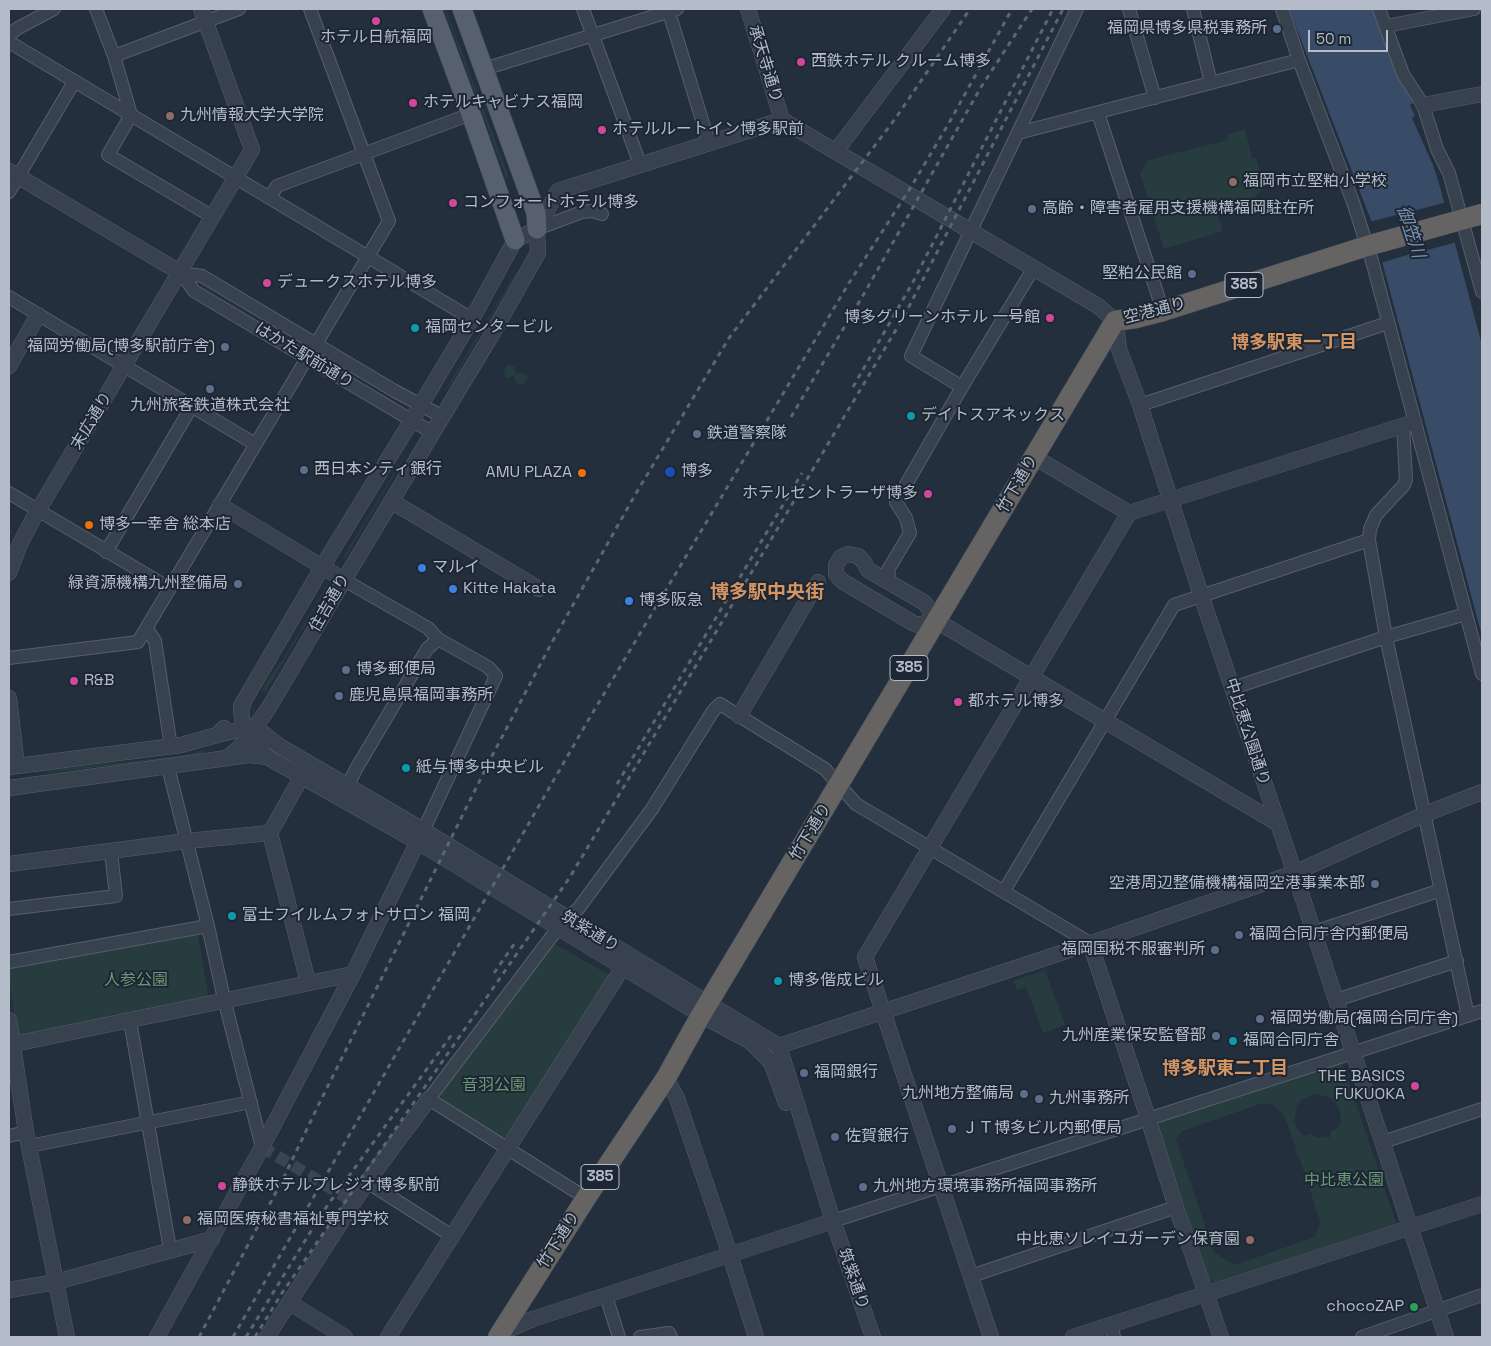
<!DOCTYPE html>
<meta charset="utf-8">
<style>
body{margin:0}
#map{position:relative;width:1491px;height:1346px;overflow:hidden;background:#242f3e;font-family:"Space Grotesk",sans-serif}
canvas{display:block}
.frame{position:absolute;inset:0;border:10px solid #b4bcc9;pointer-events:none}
.scale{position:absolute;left:1308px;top:30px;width:80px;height:22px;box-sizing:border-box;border:2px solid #b4bcc9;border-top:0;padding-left:6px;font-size:15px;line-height:18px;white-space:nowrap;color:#b4bcc9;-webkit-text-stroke:4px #1d2633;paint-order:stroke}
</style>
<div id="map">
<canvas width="1491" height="1346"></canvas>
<div class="frame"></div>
<div class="scale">50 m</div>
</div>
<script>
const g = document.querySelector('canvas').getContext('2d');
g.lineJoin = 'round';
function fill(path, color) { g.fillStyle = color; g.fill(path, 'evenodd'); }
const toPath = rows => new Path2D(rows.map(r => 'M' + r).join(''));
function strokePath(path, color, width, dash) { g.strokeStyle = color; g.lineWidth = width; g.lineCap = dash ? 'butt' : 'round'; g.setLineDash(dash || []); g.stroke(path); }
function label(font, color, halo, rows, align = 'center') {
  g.font = font + ' "Space Grotesk","Noto Sans JP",sans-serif'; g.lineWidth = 4; g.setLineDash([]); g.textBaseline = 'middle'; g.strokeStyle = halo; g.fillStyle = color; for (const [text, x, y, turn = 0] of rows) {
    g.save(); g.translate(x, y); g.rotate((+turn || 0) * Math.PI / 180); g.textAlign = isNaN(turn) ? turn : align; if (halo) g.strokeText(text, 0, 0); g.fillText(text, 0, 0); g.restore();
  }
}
fill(toPath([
 [444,9,446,9,509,177,506,178],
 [1245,129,1252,159,1256,158,1264,188,1240,211,1218,216,1223,231,1164,249,1140,174,1148,160,1228,140,1227,135],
 [516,272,517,272,449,388,447,387],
 [508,365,515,367,516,374,520,372,526,375,528,378,524,384,517,384,515,381,515,375,509,378,506,377,503,370],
 [404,456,405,456,345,559,343,558],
 [327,585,329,585,265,693,261,690,285,656],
 [204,750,205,752,182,757,48,773,47,770,181,756],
 [198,935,210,1004,18,1037,9,980,9,967],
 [554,943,609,975,507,1136,502,1137,442,1099,441,1095],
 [1045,970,1065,1025,1043,1033,1026,987,1017,990,1013,981],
 [1342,1062,1396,1223,1214,1283,1209,1279,1158,1126,1161,1121],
 [1314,1094,1329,1097,1339,1107,1341,1121,1338,1128,1331,1131,1330,1137,1328,1138,1323,1136,1319,1138,1310,1134,1304,1136,1297,1128,1294,1121,1297,1106,1301,1100],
 [1263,1103,1274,1105,1285,1117,1296,1149,1295,1154,1299,1157,1305,1174,1303,1180,1308,1183,1320,1222,1315,1237,1234,1265,1214,1252,1176,1140,1182,1131]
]), '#263c3f');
fill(toPath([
 [1289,9,1375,9,1399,76,1413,103,1410,105,1415,116,1412,118,1433,165,1440,187,1482,345,1482,636,1371,220]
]), '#394c67');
fill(toPath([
 [1447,202,1457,242,1424,251,1422,254,1418,255,1414,253,1380,263,1369,222,1404,213,1406,210,1411,209,1413,211]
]), '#242f3e');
strokePath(toPath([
 [262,1147,354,1202]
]), '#3a4453', 12, [12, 6]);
const minor = toPath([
 [96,9,114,56,131,115,108,155,213,217],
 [310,9,389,221,316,344],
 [583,9,640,164],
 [668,9,709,143],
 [1129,9,1155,98],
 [1193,9,1211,83],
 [1282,9,1299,60,1353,202,1372,261,1482,674],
 [1379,9,1403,74,1423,105,1437,149,1449,173,1482,292],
 [1386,26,1474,9],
 [9,35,18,28,54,9],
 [9,42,472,319],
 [114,56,239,9],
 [484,69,677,9],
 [1098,113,1163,311],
 [1018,133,1299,60],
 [9,192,74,82],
 [270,198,277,186,471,114],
 [537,229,582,212,592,211,602,214],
 [181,273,194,291,433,433],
 [181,273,202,276,393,390,443,417],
 [9,297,255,444],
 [962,387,911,356,1077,9],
 [1140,405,1388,323],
 [1403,425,1406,479,1404,485,1376,515,1370,529,1369,540,1386,637,1468,1016],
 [9,493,169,588],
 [106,552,192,406],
 [344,580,428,628,438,639,488,667,496,676,423,831],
 [890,583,888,570,910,533,906,518,896,502,962,387,1033,269],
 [147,629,155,641,171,747],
 [9,658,138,642,307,358],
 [1233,688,1386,637,1466,614],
 [168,767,208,926,224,999,262,1147],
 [348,785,356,769,427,649,438,639],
 [1004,891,1174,605,1369,540],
 [9,909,116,896,111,852],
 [1314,932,1441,890],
 [9,962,208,926],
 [1336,1000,1457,961],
 [130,1021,170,1249],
 [9,1136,26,1132],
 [1383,1142,1482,1109],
 [29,1146,251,1102],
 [367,1182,452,1236],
 [586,1198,429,1099,552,936,567,918,578,909,652,809,713,711,720,704,825,769,856,804,1090,943],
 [833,1221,1482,1011],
 [971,1276,1176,1207],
 [606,1296,619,1337],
 [1111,1325,1114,1337],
 [640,1337,669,1333,671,1337],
 [1362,1337,1482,1295]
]);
const tertiary = toPath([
 [748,9,782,120],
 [1423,105,1482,94],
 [782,120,1098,306,1115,321,1119,349,1140,405,1201,595,1289,856,1446,1337],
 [836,151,943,9],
 [9,171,181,273],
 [9,366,38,315],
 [1034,457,1129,513],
 [391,501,539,589],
 [220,505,344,580],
 [9,573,20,544,33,519,249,155,252,149,250,144,201,9],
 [936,620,918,625,913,623,842,581,836,574,836,565,841,557,848,554,858,556,864,562,868,570,925,603,936,620,940,623,1277,823],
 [9,698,17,766],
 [245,699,241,710,244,731,267,757,418,842,701,1015,751,1042,771,1062,786,1103],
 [241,706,330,554,412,420,472,319,515,240,537,229],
 [739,716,818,582],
 [217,735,243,729,254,729,264,734,281,747,411,823,779,1046,833,1221,873,1337],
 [227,758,242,745,268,709,344,580,491,336,538,253,537,229,558,191,782,120],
 [9,767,181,745,217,735,224,728],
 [302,776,270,833,308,982],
 [9,788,249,755,267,757],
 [9,864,187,841,270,833],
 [1090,943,1148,1118,1176,1207,1221,1337],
 [9,1020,26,1132,67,1337],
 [9,1045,353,974],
 [779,1046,1100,940,1294,873,1425,814,1482,792],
 [666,1078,677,1098,730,1255,756,1337],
 [9,1290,56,1282,212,1239],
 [290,1303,345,1337],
 [503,1335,502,1332,533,1319,833,1221],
 [157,1337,262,1147,353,974,421,835],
 [267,1337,367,1182,429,1099],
 [388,1337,623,967],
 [991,1337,865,957,1129,513,1414,422],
 [1073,1337,1482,1204]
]);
const primary = toPath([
 [432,9,471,114,515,240],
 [462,9,536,213,537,229]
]);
const trunk = toPath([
 [498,1337,586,1198,666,1078,701,1015,1115,321,1136,318,1163,311,1367,246,1482,214]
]);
strokePath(minor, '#565f6c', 14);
strokePath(tertiary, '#565f6c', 16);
strokePath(primary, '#414a57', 20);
strokePath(trunk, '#434c59', 21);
strokePath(minor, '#38414e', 12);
strokePath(tertiary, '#38414e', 15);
strokePath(primary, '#56606e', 19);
strokePath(trunk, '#656462', 20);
strokePath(toPath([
 [853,387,913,282,1053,9],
 [791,417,865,292,981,87,1032,9],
 [617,784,802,473],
 [494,973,517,940],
 [199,1337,283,1179,318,1106,492,756,551,644,635,495,729,338,895,119,970,9],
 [233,1337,586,724,849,283,911,187,949,123,1012,9],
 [246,1337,322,1213,453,1033],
 [255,1337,282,1293,570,877,903,318,1063,9]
]), '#5a6575', 3, [5, 5]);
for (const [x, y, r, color] of [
 [376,21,5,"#d1479c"],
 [1277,29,5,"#5c6f8a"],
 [801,62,5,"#d1479c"],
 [413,103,5,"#d1479c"],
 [170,116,5,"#8d6e63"],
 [602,130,5,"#d1479c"],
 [1233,182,5,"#8d6e63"],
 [453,203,5,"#d1479c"],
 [1032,209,5,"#5c6f8a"],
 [1192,274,5,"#5c6f8a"],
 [267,283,5,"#d1479c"],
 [1050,318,5,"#d1479c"],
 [415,328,5,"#0f9aa8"],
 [225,347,5,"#5c6f8a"],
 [210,389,5,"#5c6f8a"],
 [911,416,5,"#0f9aa8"],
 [697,434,5,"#5c6f8a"],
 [304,470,5,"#5c6f8a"],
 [670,472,6,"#1a4fb4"],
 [582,473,5,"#e8710a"],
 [928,494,5,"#d1479c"],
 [89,525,5,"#e8710a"],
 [422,568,5,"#3f7fe0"],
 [238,584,5,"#5c6f8a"],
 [453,589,5,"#3f7fe0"],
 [629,601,5,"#3f7fe0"],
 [346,670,5,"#5c6f8a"],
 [74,681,5,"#d1479c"],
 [339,696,5,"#5c6f8a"],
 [958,702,5,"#d1479c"],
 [406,768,5,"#0f9aa8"],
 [1375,884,5,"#5c6f8a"],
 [232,916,5,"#0f9aa8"],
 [1239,935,5,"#5c6f8a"],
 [1215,950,5,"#5c6f8a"],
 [778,981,5,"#0f9aa8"],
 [1260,1019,5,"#5c6f8a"],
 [1216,1036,5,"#5c6f8a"],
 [1233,1041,5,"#0f9aa8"],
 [804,1073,5,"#5c6f8a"],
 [1415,1086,5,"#d1479c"],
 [1024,1094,5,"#5c6f8a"],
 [1039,1099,5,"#5c6f8a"],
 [952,1129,5,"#5c6f8a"],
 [835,1137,5,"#5c6f8a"],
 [222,1186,5,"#d1479c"],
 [863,1187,5,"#5c6f8a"],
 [187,1220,5,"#8d6e63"],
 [1250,1240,5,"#8d6e63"],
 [1414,1307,5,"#2e9e5b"]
]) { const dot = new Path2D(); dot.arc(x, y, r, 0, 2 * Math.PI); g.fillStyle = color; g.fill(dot); strokePath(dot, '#1d2633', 2); }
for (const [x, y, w] of [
 [1244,285,38],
 [909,668,38],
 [600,1177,38]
]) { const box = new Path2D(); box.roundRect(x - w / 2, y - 12.5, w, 25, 4); g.fillStyle = '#1d2633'; g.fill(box); strokePath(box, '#b4bcc9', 1); }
label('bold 15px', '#b4bcc9', null, [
 ["385",1244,285],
 ["385",909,668],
 ["385",600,1177]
]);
label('16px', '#b4bcc9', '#1d2633', [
 ["福岡県博多県税事務所",1267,29,"right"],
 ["ホテル日航福岡",376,38,"center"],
 ["西鉄ホテル クルーム博多",811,62],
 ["ホテルキャビナス福岡",423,103],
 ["九州情報大学大学院",180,116],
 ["ホテルルートイン博多駅前",612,130],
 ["福岡市立堅粕小学校",1243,182],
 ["コンフォートホテル博多",463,203],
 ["高齢・障害者雇用支援機構福岡駐在所",1042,209],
 ["堅粕公民館",1182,274,"right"],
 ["デュークスホテル博多",277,283],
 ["博多グリーンホテル 一号館",1040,318,"right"],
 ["福岡センタービル",425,328],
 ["福岡労働局(博多駅前庁舎)",215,347,"right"],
 ["九州旅客鉄道株式会社",210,406,"center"],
 ["デイトスアネックス",921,416],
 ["鉄道警察隊",707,434],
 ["西日本シティ銀行",314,470],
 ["博多",681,472],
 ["AMU PLAZA",572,473,"right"],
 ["ホテルセントラーザ博多",918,494,"right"],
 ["博多一幸舎 総本店",99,525],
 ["マルイ",432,568],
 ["緑資源機構九州整備局",228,584,"right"],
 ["Kitte Hakata",463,589],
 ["博多阪急",639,601],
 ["博多郵便局",356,670],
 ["R&B",84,681],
 ["鹿児島県福岡事務所",349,696],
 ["都ホテル博多",968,702],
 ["紙与博多中央ビル",416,768],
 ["空港周辺整備機構福岡空港事業本部",1365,884,"right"],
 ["富士フイルムフォトサロン 福岡",242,916],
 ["福岡合同庁舎内郵便局",1249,935],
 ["福岡国税不服審判所",1205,950,"right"],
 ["博多偕成ビル",788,981],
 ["福岡労働局(福岡合同庁舎)",1270,1019],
 ["九州産業保安監督部",1206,1036,"right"],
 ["福岡合同庁舎",1243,1041],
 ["福岡銀行",814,1073],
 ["THE BASICS",1405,1077,"right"],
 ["FUKUOKA",1405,1095,"right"],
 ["九州地方整備局",1014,1094,"right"],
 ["九州事務所",1049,1099],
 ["ＪＴ博多ビル内郵便局",962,1129],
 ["佐賀銀行",845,1137],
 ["静鉄ホテルプレジオ博多駅前",232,1186],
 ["九州地方環境事務所福岡事務所",873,1187],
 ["福岡医療秘書福祉専門学校",197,1220],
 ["中比恵ソレイユガーデン保育園",1240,1240,"right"],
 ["chocoZAP",1404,1307,"right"]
], 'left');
label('16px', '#b4bcc9', '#1d2633', [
 ["承天寺通り",765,64,73],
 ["空港通り",1155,311,-14],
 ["はかた駅前通り",304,356,31],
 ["末広通り",92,421,-59],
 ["竹下通り",1018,484,-60],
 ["住吉通り",330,603,-60],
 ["中比恵公園通り",1247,732,72],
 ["竹下通り",811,832,-59],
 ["筑紫通り",590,932,31],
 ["竹下通り",559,1240,-58],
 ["筑紫通り",853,1279,71]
]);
label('16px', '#6b9a76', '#1d2633', [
 ["人参公園",136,981],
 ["音羽公園",494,1086],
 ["中比恵公園",1344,1181]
]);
label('italic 18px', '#7c92b1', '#1d2633', [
 ["御笠川",1410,232,72]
]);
label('bold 18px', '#d59563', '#1d2633', [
 ["博多駅東一丁目",1294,343],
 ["博多駅東二丁目",1225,1069]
]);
label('bold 19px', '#d59563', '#1d2633', [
 ["博多駅中央街",767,593]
]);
</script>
